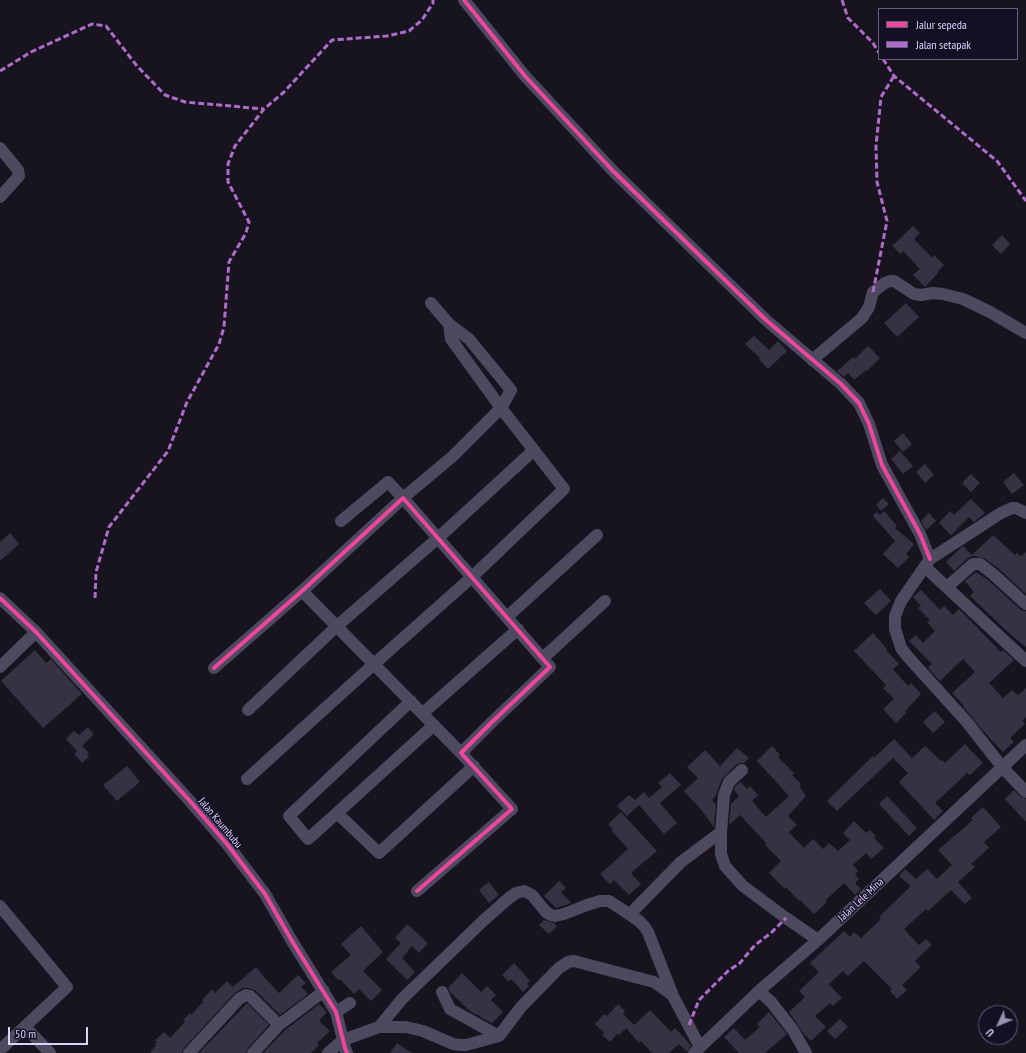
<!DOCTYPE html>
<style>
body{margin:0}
#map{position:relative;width:1026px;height:1053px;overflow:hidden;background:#17141f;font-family:"PT Sans Narrow",sans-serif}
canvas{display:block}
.legend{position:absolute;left:878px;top:8px;width:140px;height:52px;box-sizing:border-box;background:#150f24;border:1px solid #655e7b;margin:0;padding:5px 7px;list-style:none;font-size:12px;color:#ddd4fd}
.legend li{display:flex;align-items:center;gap:8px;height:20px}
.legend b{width:20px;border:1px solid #655e7b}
.north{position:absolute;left:978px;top:1005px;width:40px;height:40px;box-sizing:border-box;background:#150f24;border:1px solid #655e7b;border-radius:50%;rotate:226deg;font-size:11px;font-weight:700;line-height:16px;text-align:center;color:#ddd4fd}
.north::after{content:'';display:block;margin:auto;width:14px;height:18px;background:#9891af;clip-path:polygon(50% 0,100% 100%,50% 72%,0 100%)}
.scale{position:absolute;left:8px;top:1027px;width:80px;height:18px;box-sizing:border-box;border:2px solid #ddd4fd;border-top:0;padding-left:5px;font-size:12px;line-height:14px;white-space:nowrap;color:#ddd4fd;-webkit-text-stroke:3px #150f24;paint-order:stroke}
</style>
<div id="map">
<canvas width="1026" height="1053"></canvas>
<ul class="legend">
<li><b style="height:5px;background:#ed469a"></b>Jalur sepeda</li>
<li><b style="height:5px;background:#b06ccc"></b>Jalan setapak</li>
</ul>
<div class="north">U</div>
<div class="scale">50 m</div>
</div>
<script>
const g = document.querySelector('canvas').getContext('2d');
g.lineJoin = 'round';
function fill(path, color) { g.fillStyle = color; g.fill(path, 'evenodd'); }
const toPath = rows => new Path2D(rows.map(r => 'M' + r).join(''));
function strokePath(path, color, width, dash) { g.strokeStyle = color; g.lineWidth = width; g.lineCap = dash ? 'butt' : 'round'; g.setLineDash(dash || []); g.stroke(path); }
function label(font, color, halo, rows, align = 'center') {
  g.font = font + ' "PT Sans Narrow",sans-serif'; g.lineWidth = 3; g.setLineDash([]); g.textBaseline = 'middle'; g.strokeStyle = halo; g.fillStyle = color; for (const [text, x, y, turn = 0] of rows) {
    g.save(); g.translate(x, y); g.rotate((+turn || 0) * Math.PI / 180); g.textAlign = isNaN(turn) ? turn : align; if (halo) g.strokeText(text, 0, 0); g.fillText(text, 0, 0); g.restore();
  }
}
fill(toPath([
 [913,226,920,233,914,239,932,258,934,255,944,265,937,272,938,273,925,287,913,275,920,269,903,251,901,254,892,246],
 [1002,235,1010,244,1001,254,992,245],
 [906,303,919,317,897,337,884,323],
 [754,336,769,350,778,341,787,351,768,369,759,359,760,358,745,344],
 [868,346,880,358,867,371,866,370,854,380,848,373,844,377,837,371,853,357,855,359],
 [903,433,912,444,903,452,894,441],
 [900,451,913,466,903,474,891,459],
 [925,464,934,475,925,483,916,472],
 [1014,473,1024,485,1012,494,1003,482],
 [971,474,980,483,971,492,962,483],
 [883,498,889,504,881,511,876,505],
 [971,499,985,513,974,522,969,517,951,535,939,523,950,511,954,515],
 [884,511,897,526,895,528,914,544,906,554,909,557,898,568,883,554,895,541,873,516,876,512,880,515],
 [929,513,936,521,926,530,921,521],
 [10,533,19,544,0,561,0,542],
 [993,535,1015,555,1017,553,1021,556,1026,552,1026,594,998,568,984,558,973,556,968,558,954,571,946,562,963,546,972,555],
 [976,572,988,580,1021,610,1026,611,1026,647,1010,634,970,596,974,592,965,581],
 [880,589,891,601,876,615,864,603],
 [921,590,940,610,944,606,953,615,959,609,1001,652,1003,650,1014,660,989,683,1003,698,1012,690,1018,695,1026,688,1026,717,1022,721,1025,724,1010,738,1014,742,1003,752,984,732,963,706,963,705,952,693,975,672,963,659,940,681,928,668,932,664,909,641,916,635,923,643,935,631,927,622,930,620,918,608,921,606,913,597],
 [873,633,887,649,886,650,899,664,893,669,908,686,911,683,921,694,905,711,906,713,896,723,883,709,894,699,883,688,886,685,854,651],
 [35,650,46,663,51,659,82,694,43,728,1,681],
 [935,711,945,722,933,733,923,722],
 [88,727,94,734,77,751,66,739,74,731,79,735],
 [894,739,912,758,925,746,941,761,942,760,945,763,965,744,983,763,970,775,967,773,935,803,943,811,934,820,899,782,908,773,893,758,837,811,827,801,873,756,874,758],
 [82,746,89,753,87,754,89,757,82,763,74,754],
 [772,746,780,755,778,757,794,773,792,775,801,784,799,786,806,796,788,816,797,825,789,832,804,848,813,839,823,849,829,843,838,851,850,840,843,833,854,821,866,833,870,830,876,836,874,838,884,848,871,859,866,853,853,865,858,871,855,874,859,879,855,883,861,889,855,895,844,883,826,900,827,902,814,914,800,900,799,901,786,887,785,889,769,873,781,861,765,845,767,844,740,815,729,825,731,804,739,796,734,790,735,786,741,782,747,789,750,786,758,795,752,801,766,817,789,796,757,761],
 [737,748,749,758,744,763,741,763,737,764,722,779,716,795,712,800,716,805,714,827,698,806,684,791,698,778,687,767,705,750,720,766],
 [127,766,140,782,117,801,103,785],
 [670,773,681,785,660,803,677,823,664,834,639,805,627,816,617,806,629,795,635,800,644,792,649,798,662,787,658,783],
 [1014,790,1021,797,1026,799,1026,822,1005,799],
 [887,796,917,828,909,836,879,804],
 [983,807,1001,827,984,842,989,848,971,864,975,867,958,882,972,898,965,904,951,890,928,911,926,909,904,929,919,945,926,939,932,945,915,961,921,967,902,985,907,990,897,999,890,991,892,989,864,961,848,976,843,971,829,984,842,998,833,1006,830,1003,815,1016,826,1027,811,1041,804,1034,789,1012,805,997,799,991,819,972,810,963,844,931,850,937,854,932,861,938,881,919,879,917,911,886,899,876,905,869,916,879,927,869,937,879,952,865,938,850,973,820,971,818],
 [621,812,657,851,631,873,641,884,629,895,614,880,610,884,600,874,628,849,612,831,613,830,608,824],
 [559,881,566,888,561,892,571,902,569,904,556,908,544,896],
 [489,882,499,895,489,903,479,890],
 [544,920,554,923,557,926,549,934,539,925],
 [407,924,428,943,419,953,412,946,402,958,415,972,407,980,386,959,401,943,395,938],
 [361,926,383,952,363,971,382,990,371,1001,359,989,354,994,340,979,338,980,331,972,351,955,341,944],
 [514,963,530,981,527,984,529,986,523,992,511,979,509,982,502,975],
 [256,967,265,978,279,993,298,975,306,983,301,987,308,994,280,1015,255,990,248,988,242,988,234,994,184,1048,182,1053,150,1053,156,1045,155,1044,157,1042,155,1040,164,1032,170,1038,185,1022,183,1020,190,1013,191,1015,203,1002,202,1000,212,989,215,993,227,981,233,987],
 [462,973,481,992,487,986,496,995,491,1000,503,1012,492,1023,482,1018,477,1014,476,1015,470,1011,450,992,448,988],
 [247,1003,269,1025,248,1048,246,1053,199,1053],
 [319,1004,327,1012,319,1021,330,1031,317,1043,319,1045,311,1053,263,1053,284,1031],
 [618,1004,625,1011,623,1014,634,1025,650,1010,671,1032,675,1028,689,1043,691,1046,687,1052,679,1044,669,1053,652,1053,641,1041,639,1043,626,1028,619,1035,617,1034,610,1042,602,1035,604,1033,595,1024,604,1014,607,1016],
 [769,1012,787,1034,765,1053,739,1053,724,1037,734,1028,745,1040,760,1027,757,1024],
 [840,1019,848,1027,835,1039,827,1031],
 [397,1043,412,1053,390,1053]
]), '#363241');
strokePath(toPath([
 [464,0,525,76,613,171,766,320,841,384,859,403,869,424,882,465,920,534,930,559],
 [0,148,18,170,19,176,0,197],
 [812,360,862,318,869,307,873,292,885,283,890,281,894,281,914,294,921,295,933,293,943,294,963,299,990,312,1026,333],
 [1026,513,1016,508,1012,508,1001,513,930,559,901,601,895,616,895,629,898,638,901,648,908,657,966,721,1003,768,1026,792],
 [341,521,388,482,403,498,453,456,501,408,511,390,469,339,449,324,431,303],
 [925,567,1026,661],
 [947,587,973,564,980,564,993,574,1026,604],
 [302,591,461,753],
 [0,598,36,632,189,800,227,844,265,894,292,941,336,1012,345,1048,347,1053],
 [506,616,507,617,597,535],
 [543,658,605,601],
 [374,664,472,577,564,489,501,408,451,339,449,324],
 [0,667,36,632],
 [214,668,302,591,403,498,550,667,492,722,461,753,512,809,417,891],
 [248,710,337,626,438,538,534,450],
 [423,713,518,629],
 [434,725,337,813,379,853,474,766],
 [742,770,729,782,724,795,721,832,721,854,725,866,743,886,786,918,818,940],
 [247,779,374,664,369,659],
 [337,813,308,839,289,816,411,701],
 [0,906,67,987,0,1050],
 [630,914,681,862,721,832],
 [759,991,771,1002,793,1030,806,1053],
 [442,992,450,1009,499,1036],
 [336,1012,350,1003],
 [25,1027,50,1053],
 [379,1027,402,999,484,920,509,898,516,893,524,891,532,895,546,912,551,915,555,916,564,914,587,905,600,901,609,901,623,910,639,921,644,926,648,932,673,996,700,1047],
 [189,1053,239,999,246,995,250,996,279,1025],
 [253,1053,279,1025,324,991],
 [328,1053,343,1040,379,1027,406,1027,423,1031,453,1044,460,1045,466,1045,499,1036,521,1007,559,968,568,962,574,961,654,982,672,995],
 [694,1053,760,990,818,940,1026,745]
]), '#4d4a60', 12);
strokePath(toPath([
 [842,0,848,18,873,43,879,53],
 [883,59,894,76,997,161,1026,201],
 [0,71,31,52,92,24,106,26,137,66,165,95,185,102,264,109],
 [873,292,887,221,877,182,876,146,881,97,894,76],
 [95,598,96,572,109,527,168,451,187,402,219,344,224,327,229,262,246,233,249,222,228,182,228,164,235,146,264,109,284,92,332,40,387,36,409,31,422,20,433,3,433,0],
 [689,1025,699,1000,729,970,739,964,755,945,771,933,786,918]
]), '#b06ccc', 3, [6, 3]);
strokePath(toPath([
 [464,0,525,76,613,171,766,320,841,384,859,403,869,424,882,465,920,534,930,559],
 [0,598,36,632,189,800,227,844,265,894,292,941,336,1012,345,1048,347,1053],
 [214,668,302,591,403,498,550,667,492,722,461,753,512,809,417,891]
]), '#ed469a', 4);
label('11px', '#ddd4fd', '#150f24', [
 ["Jalan Kaumbubu",220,823,50],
 ["Jalan Lele Mina",861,900,-43]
]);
</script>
